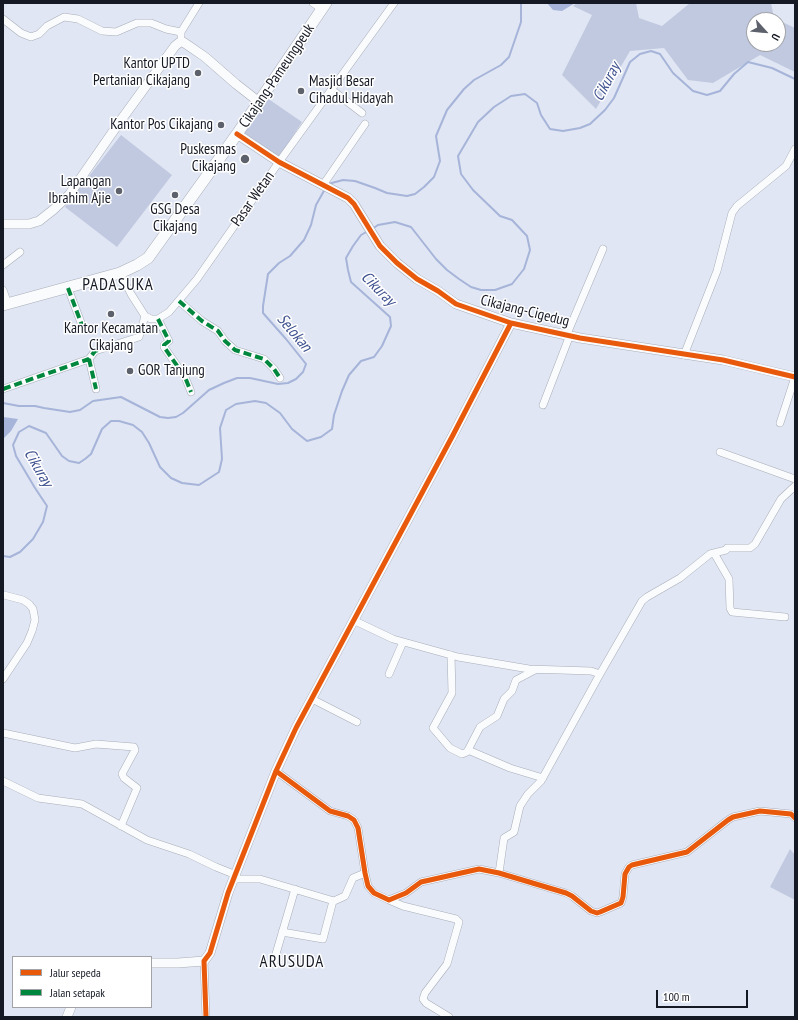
<!DOCTYPE html>
<style>
body{margin:0}
#map{position:relative;width:798px;height:1020px;overflow:hidden;background:#e0e6f3;font-family:"PT Sans Narrow",sans-serif}
canvas{display:block}
.frame{position:absolute;inset:0;border:4px solid #151924;pointer-events:none}
.legend{position:absolute;left:12px;top:956px;width:140px;height:52px;box-sizing:border-box;background:#fff;border:1px solid #a1a3a7;margin:0;padding:5px 7px;list-style:none;font-size:12px;color:#151924}
.legend li{display:flex;align-items:center;gap:8px;height:20px}
.legend b{width:20px;border:1px solid #a1a3a7}
.north{position:absolute;left:746px;top:12px;width:40px;height:40px;box-sizing:border-box;background:#fff;border:1px solid #a1a3a7;border-radius:50%;rotate:117deg;font-size:11px;font-weight:700;line-height:16px;text-align:center;color:#151924}
.north::after{content:'';display:block;margin:auto;width:14px;height:18px;background:#5c616c;clip-path:polygon(50% 0,100% 100%,50% 72%,0 100%)}
.scale{position:absolute;left:656px;top:990px;width:92px;height:18px;box-sizing:border-box;border:2px solid #151924;border-top:0;padding-left:5px;font-size:12px;line-height:14px;white-space:nowrap;color:#151924;-webkit-text-stroke:3px #fff;paint-order:stroke}
</style>
<div id="map">
<canvas width="798" height="1020"></canvas>
<div class="frame"></div>
<ul class="legend">
<li><b style="height:5px;background:#e8590c"></b>Jalur sepeda</li>
<li><b style="height:5px;background:#00873e"></b>Jalan setapak</li>
</ul>
<div class="north">U</div>
<div class="scale">100 m</div>
</div>
<script>
const g = document.querySelector('canvas').getContext('2d');
g.lineJoin = 'round';
function fill(path, color) { g.fillStyle = color; g.fill(path, 'evenodd'); }
const toPath = rows => new Path2D(rows.map(r => 'M' + r).join(''));
function strokePath(path, color, width, dash) { g.strokeStyle = color; g.lineWidth = width; g.lineCap = dash ? 'butt' : 'round'; g.setLineDash(dash || []); g.stroke(path); }
function label(font, color, halo, rows, align = 'center') {
  g.font = font + ' "PT Sans Narrow",sans-serif'; g.lineWidth = 3; g.setLineDash([]); g.textBaseline = 'middle'; g.strokeStyle = halo; g.fillStyle = color; for (const [text, x, y, turn = 0] of rows) {
    g.save(); g.translate(x, y); g.rotate((+turn || 0) * Math.PI / 180); g.textAlign = isNaN(turn) ? turn : align; if (halo) g.strokeText(text, 0, 0); g.fillText(text, 0, 0); g.restore();
  }
}
fill(toPath([
 [577,3,636,3,639,18,662,26,690,3,771,3,774,18,777,20,754,20,754,44,778,44,778,20,795,28,795,72,760,55,713,83,688,80,664,48,630,51,596,109,562,75,592,15,573,6],
 [267,98,302,122,279,157,244,133],
 [121,135,172,175,117,247,65,207],
 [790,849,795,855,795,900,770,887]
]), '#c0c9e0');
fill(toPath([
 [547,3,575,3,562,11,553,10],
 [3,417,18,419,11,431,4,438]
]), '#a6b4d9');
strokePath(toPath([
 [328,184,343,180,355,181,375,188,387,193,407,196,415,194,424,187,434,177,440,161,436,136,447,110,464,89,474,80,501,65,509,57,521,22,521,3],
 [372,229,378,225,395,222,411,227,436,259,447,270,459,279,471,287,481,290,495,290,512,284,524,269,530,250,527,236,512,220,500,216,473,190,461,174,458,156,478,122,494,107,511,96,525,94,537,103,541,115,550,129,563,131,580,128,590,124,605,110,614,98,630,62,640,54,651,51,660,54,673,73,693,91,707,95,720,91,734,74,748,62,772,68,795,79],
 [3,403,19,406,35,406,44,408,70,412,80,410,93,401,121,397,160,417,168,418,176,417,183,413,209,390,224,383,237,378,250,378,278,384,288,383,296,379,303,372,306,364,286,339,263,313,263,306,268,274,279,263,290,256,304,240,311,225,316,205,325,189],
 [3,556,10,557,20,552,33,539,43,522,47,506,35,488,16,456,13,445,19,432,29,426,46,433,62,456,69,461,79,463,85,459,91,454,102,429,111,421,119,421,133,425,142,432,149,443,160,467,171,478,182,483,199,485,219,472,222,459,220,428,226,410,236,404,255,401,266,403,280,413,292,429,307,441,321,437,332,429,334,415,342,391,349,375,361,361,374,357,382,346,391,326,390,317,351,282,348,270,346,258,353,246,361,235,368,231]
]), '#a6b4d9', 2);
const minor = toPath([
 [313,3,322,9],
 [3,19,21,33,31,37,39,34,47,26,64,17,78,19,102,31,116,32,137,23,151,23,166,29,181,32],
 [181,36,181,32,199,3],
 [332,90,362,113],
 [323,185,365,124],
 [3,265,20,252],
 [120,273,131,294,145,316,151,319,158,319,169,312,197,279,279,162,394,3],
 [68,288,83,328],
 [3,290,8,304],
 [179,301,202,321,218,331,225,341,235,350,264,359,274,369,280,378],
 [158,319,169,341,164,345,164,347,185,377,191,392],
 [567,334,603,249],
 [684,355,717,271,732,213,737,206,786,166,795,149],
 [89,359,96,389],
 [3,389,89,359,95,351,139,337,145,316],
 [543,405,570,335],
 [780,423,795,377],
 [720,452,795,479],
 [714,553,729,579,730,608,732,612,785,617],
 [353,620,393,639,458,657,529,669,591,671,600,674],
 [451,655,452,693,433,728,450,748,462,754,467,752,480,727,497,716,504,699,512,691,516,680,535,670],
 [389,674,403,642],
 [3,679,27,643,32,631,35,620,33,609,29,604,23,600,4,595],
 [312,699,357,722],
 [3,733,75,748,96,744,134,747,135,750,122,774,124,778,137,788,121,826],
 [468,750,510,768,543,778],
 [276,771,330,811,348,816,354,820,358,828,365,873,368,886,374,893,389,900,406,893,421,882,479,869,499,873,566,893,572,896,591,911,597,913,600,912,621,903,623,897,625,874,629,867,632,865,687,852,728,820,733,817,760,811,791,814,795,818],
 [3,781,38,798,82,804,147,840,189,854,216,867,236,875],
 [499,873,504,838,514,832,520,806,528,794,541,781,600,674,642,601,647,597,680,578,710,554,726,550,727,548,750,548,755,544,781,499,795,486],
 [234,879,260,879,334,901,345,896,353,878,365,873],
 [389,900,403,906,456,919,459,922,447,964,425,993,423,999,426,1003,449,1017],
 [282,932,323,939,333,901],
 [204,961,206,1017],
 [273,964,295,889]
]);
const tertiary = toPath([
 [237,134,279,162,348,198,354,204,380,246,397,263,417,279,438,291,456,304,511,323,580,338,723,360,795,377],
 [3,224,29,224,39,221,53,210,69,195,121,120,175,46,180,42,183,42,189,46,205,57,236,84,259,102],
 [151,963,178,963,204,961,210,953,228,893,276,771,296,728,453,435,511,323],
 [67,1017,71,1007]
]);
const primary = toPath([
 [3,305,120,273,137,265,148,258,237,134,326,3]
]);
strokePath(minor, '#a8adb8', 8);
strokePath(tertiary, '#a8adb8', 10);
strokePath(primary, '#a8adb8', 12);
strokePath(minor, '#fafbfd', 7);
strokePath(tertiary, '#fafbfd', 9);
strokePath(primary, '#fafbfd', 11);
strokePath(toPath([
 [68,288,83,328],
 [179,301,202,321,218,331,225,341,235,350,264,359,274,369,280,378],
 [158,319,169,341,164,345,164,347,185,377,191,392],
 [89,359,96,389],
 [3,389,89,359,95,351,108,347]
]), '#00873e', 4, [8, 4]);
strokePath(toPath([
 [237,134,279,162,348,198,354,204,380,246,397,263,417,279,438,291,456,304,511,323,580,338,723,360,795,377],
 [276,771,330,811,348,816,354,820,358,828,365,873,368,886,374,893,389,900,406,893,421,882,479,869,499,873,566,893,572,896,591,911,597,913,600,912,621,903,623,897,625,874,629,867,632,865,687,852,728,820,733,817,760,811,791,814,795,818],
 [206,1017,204,961,210,953,228,893,276,771,296,728,453,435,511,323]
]), '#e8590c', 5);
for (const [x, y, r, color] of [
 [198,73,4,"#5c616c"],
 [301,91,4,"#5c616c"],
 [221,125,4,"#5c616c"],
 [245,159,5,"#5c616c"],
 [119,191,4,"#5c616c"],
 [175,195,4,"#5c616c"],
 [111,314,4,"#5c616c"],
 [130,371,4,"#5c616c"]
]) { const dot = new Path2D(); dot.arc(x, y, r, 0, 2 * Math.PI); g.fillStyle = color; g.fill(dot); strokePath(dot, '#fff', 1.5); }
label('15px', '#151924', '#fff', [
 ["Kantor UPTD",190,64],
 ["Pertanian Cikajang",190,81],
 ["Masjid Besar",309,82,"left"],
 ["Cihadul Hidayah",309,99,"left"],
 ["Kantor Pos Cikajang",213,125],
 ["Puskesmas",236,150],
 ["Cikajang",236,167],
 ["Lapangan",111,182],
 ["Ibrahim Ajie",111,199],
 ["GSG Desa",175,210,"center"],
 ["Cikajang",175,227,"center"],
 ["Kantor Kecamatan",111,329,"center"],
 ["Cikajang",111,346,"center"],
 ["GOR Tanjung",138,371,"left"]
], 'right');
label('15px', '#151924', '#fff', [
 ["Cikajang-Pameungpeuk",277,76,-56],
 ["Pasar Wetan",253,199,-55],
 ["Cikajang-Cigedug",525,311,14]
]);
label('italic 16px', '#405390', '#fff', [
 ["Cikuray",607,82,-62],
 ["Cikuray",378,289,45],
 ["Selokan",294,333,50],
 ["Cikuray",38,468,60]
]);
g.letterSpacing = '1px';
label('17px', '#151924', '#fff', [
 ["PADASUKA",118,285],
 ["ARUSUDA",292,962]
]);
g.letterSpacing = '0px';
</script>
